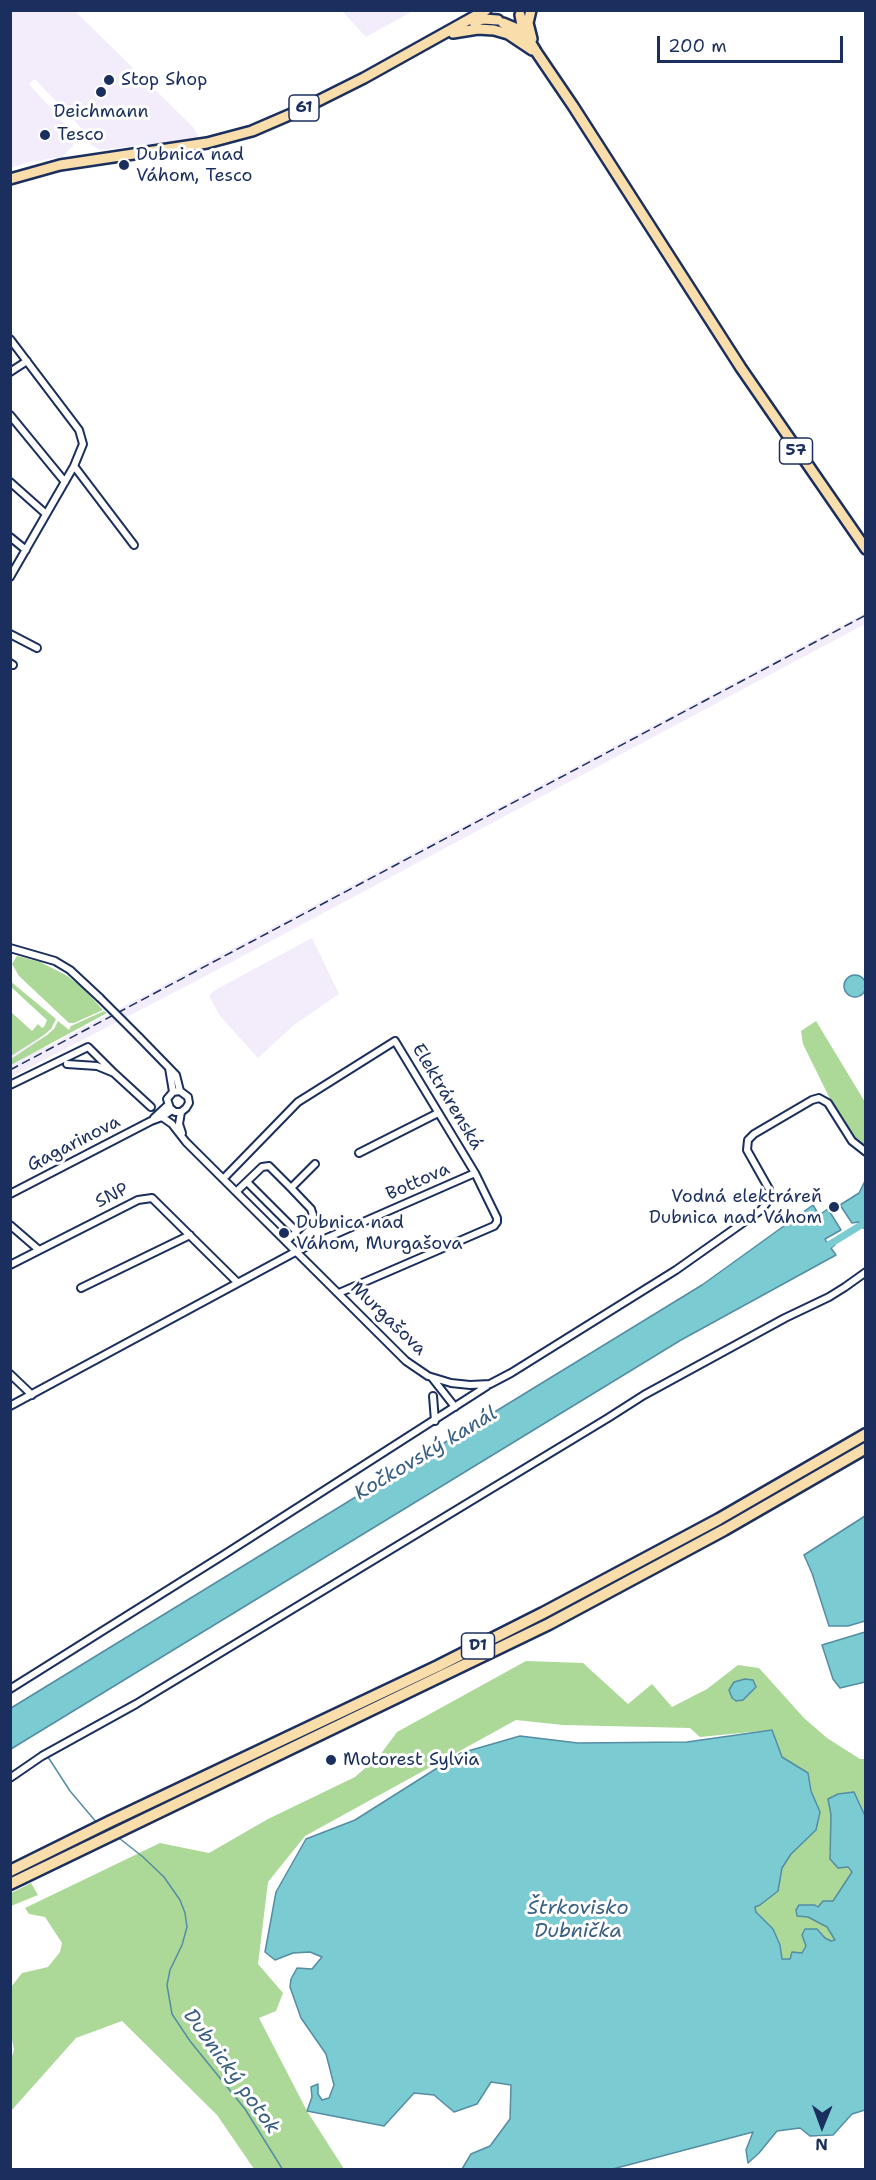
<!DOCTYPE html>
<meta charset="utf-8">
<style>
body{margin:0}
#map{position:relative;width:876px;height:2180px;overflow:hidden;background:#fff;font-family:"Shantell Sans",sans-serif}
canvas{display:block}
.frame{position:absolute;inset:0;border:12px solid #1b2f5e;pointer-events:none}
.north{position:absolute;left:792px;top:2096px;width:60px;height:60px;-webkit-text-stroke:4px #fff;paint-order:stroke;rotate:181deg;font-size:16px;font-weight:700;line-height:24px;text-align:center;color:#1b2f5e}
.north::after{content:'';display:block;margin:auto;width:21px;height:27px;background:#1b2f5e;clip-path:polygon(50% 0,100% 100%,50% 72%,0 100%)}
.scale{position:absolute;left:657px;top:36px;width:186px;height:27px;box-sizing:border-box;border:3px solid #1b2f5e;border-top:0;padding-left:8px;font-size:18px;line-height:21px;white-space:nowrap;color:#1b2f5e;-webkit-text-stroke:4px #fff;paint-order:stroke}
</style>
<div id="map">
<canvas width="876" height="2180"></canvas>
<div class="frame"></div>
<div class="north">N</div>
<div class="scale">200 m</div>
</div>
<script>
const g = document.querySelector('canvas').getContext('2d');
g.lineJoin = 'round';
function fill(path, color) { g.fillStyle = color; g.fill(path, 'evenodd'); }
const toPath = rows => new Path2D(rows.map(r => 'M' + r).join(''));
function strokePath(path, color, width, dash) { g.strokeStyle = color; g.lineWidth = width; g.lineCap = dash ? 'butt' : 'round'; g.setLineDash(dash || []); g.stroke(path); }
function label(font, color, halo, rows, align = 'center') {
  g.font = font + ' "Shantell Sans",sans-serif'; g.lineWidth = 6; g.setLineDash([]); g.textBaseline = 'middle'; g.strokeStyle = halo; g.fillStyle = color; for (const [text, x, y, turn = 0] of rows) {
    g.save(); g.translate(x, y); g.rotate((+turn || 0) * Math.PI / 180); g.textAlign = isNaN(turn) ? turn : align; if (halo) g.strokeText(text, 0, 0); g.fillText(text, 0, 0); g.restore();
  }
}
fill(toPath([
 [10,11,75,11,193,127,199,138,102,150,96,148,90,144,82,129,35,79,29,84,69,129,73,139,73,146,62,157,29,162,11,168],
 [342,11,413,11,366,37],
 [865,613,865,624,196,981,11,1077,10,1046,36,1032,45,1048],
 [312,938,339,994,294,1025,258,1058,220,1016,209,996,215,990]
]), '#f3ecfb');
fill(toPath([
 [17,956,40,962,66,975,83,988,103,1010,74,1023,69,1023,19,976,12,964],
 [10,981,56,1019,51,1029,44,1035,11,1056,11,1012,32,1031,38,1024,42,1028,44,1027,47,1020,11,987],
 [104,1011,107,1013,11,1065,11,1059,47,1035,54,1029,58,1021,69,1030,71,1026],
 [816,1021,865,1102,865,1146,855,1140,830,1099,803,1044,801,1031],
 [526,1661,583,1663,628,1704,652,1684,672,1707,707,1689,738,1665,759,1668,804,1718,827,1738,860,1759,865,1759,865,1816,862,1811,858,1799,828,1799,831,1815,832,1846,829,1853,852,1872,833,1901,829,1901,818,1908,808,1917,827,1927,835,1940,831,1941,825,1938,802,1936,806,1946,802,1953,790,1959,782,1959,780,1945,773,1929,755,1910,755,1907,778,1891,782,1868,791,1854,816,1830,820,1812,811,1791,808,1774,782,1757,772,1730,700,1737,690,1728,563,1725,516,1720,305,1836,268,1882,258,1964,283,1993,276,2011,259,2018,307,2111,344,2169,254,2169,217,2115,122,2021,76,2038,11,2111,11,2059,14,2050,11,2034,11,1987,22,1973,48,1967,60,1952,62,1943,45,1917,29,1914,25,1908,160,1843,209,1853,268,1819,355,1777,380,1755,397,1732],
 [31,1883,38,1895,11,1906,11,1893]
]), '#acd998');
const water = toPath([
 '844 986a11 11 0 1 1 22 0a11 11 0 1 1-22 0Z',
 [865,1181,866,1227,863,1228,859,1222,852,1223,840,1205,859,1193,865,1181],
 [813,1205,819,1215,828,1209,841,1230,825,1239,827,1243,832,1240,835,1245,831,1248,836,1255,681,1340,11,1749,11,1708,702,1285,813,1205],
 [865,1516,865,1621,848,1626,829,1626,812,1573,804,1555,865,1516],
 [865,1632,865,1682,840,1688,833,1679,822,1645,865,1632],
 [745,1679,753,1680,756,1687,743,1700,736,1701,732,1698,729,1690,734,1682,745,1679],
 [772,1730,782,1757,808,1773,811,1791,820,1812,816,1830,791,1854,782,1868,778,1891,760,1905,755,1907,756,1912,773,1929,780,1945,782,1959,790,1959,792,1952,802,1953,806,1946,802,1935,805,1929,817,1929,825,1938,831,1941,835,1940,827,1927,808,1917,797,1916,796,1910,799,1905,815,1905,818,1907,823,1901,833,1901,852,1872,848,1867,838,1868,830,1859,831,1815,828,1799,838,1794,854,1792,865,1816,865,2110,852,2114,833,2135,810,2136,800,2128,777,2131,759,2153,748,2163,746,2150,753,2132,609,2170,462,2169,471,2154,490,2146,510,2119,511,2085,491,2082,477,2104,454,2112,434,2095,414,2093,384,2126,307,2111,312,2097,311,2087,318,2084,318,2094,322,2100,329,2098,334,2085,326,2054,301,2018,290,1987,291,1979,297,1968,312,1969,322,1957,310,1952,293,1953,275,1960,265,1952,276,1892,306,1839,355,1820,461,1753,520,1736,578,1743,687,1742,772,1730]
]);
fill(water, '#7acbd2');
strokePath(water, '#548da4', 1.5);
strokePath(toPath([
 [48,1757,70,1791,97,1823],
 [119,1838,143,1857,164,1877,180,1900,185,1913,187,1927,182,1945,170,1970,167,1985,172,2014,190,2041,245,2109,283,2170]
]), '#548da4', 1.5);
strokePath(toPath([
 [827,1246,866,1222]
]), '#7acbd2', 7);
const minor = toPath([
 [10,339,79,430,83,444,74,466,10,577],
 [10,372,27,361],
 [10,415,65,482],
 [74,466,134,545],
 [10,482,46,514],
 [10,537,26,550],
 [10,634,37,648],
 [10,663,13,665],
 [10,948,55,961,70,970,100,998],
 [139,1037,176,1075,180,1091,188,1097,189,1103,186,1108,181,1112,175,1112,170,1108,167,1099,173,1092,180,1091],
 [67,1064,97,1066,114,1073,151,1107],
 [169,1068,173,1092],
 [10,1085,88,1047,114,1073],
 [181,1112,179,1124,182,1133],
 [162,1117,172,1124,186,1142,406,1361,428,1376,451,1383,470,1385,490,1384,511,1373,676,1270,761,1210,769,1200,769,1189,747,1150,748,1140,754,1134,812,1100,819,1098,828,1103,852,1141,866,1152],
 [154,1118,168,1105],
 [359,1153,438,1113],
 [224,1178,298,1102,395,1041,475,1173,497,1218,497,1222,494,1226,339,1293],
 [247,1182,296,1231],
 [291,1188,315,1164],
 [237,1191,262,1167,269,1166,291,1188,311,1209,313,1215,287,1241],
 [10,1194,151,1121,162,1117,172,1110],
 [10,1225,39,1250],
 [10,1265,138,1200,152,1198,238,1283],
 [81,1288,190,1235],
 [10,1374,32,1395],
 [433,1379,455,1407],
 [433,1396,435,1421],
 [10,1406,297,1251,475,1173],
 [10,1689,225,1554,487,1386],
 [10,1778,42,1756,136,1704,608,1418,644,1395,785,1318,829,1297,845,1287,866,1272]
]);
const primary = toPath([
 [531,10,528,23,532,39],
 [520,15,523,30,537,53,573,106,741,368,866,549],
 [474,22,483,19,498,20],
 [503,23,515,28,523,38],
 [453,33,478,29,494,30,508,34,532,50],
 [10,179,60,165,207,143,252,131,296,112,364,78,486,10]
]);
const motorway = toPath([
 [10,1871,109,1822,438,1666,543,1613,719,1519,866,1434],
 [10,1884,549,1624,724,1530,866,1448]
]);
strokePath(minor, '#1b2f5e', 10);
strokePath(primary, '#1b2f5e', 14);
strokePath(motorway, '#1b2f5e', 15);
strokePath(minor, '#fff', 6);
strokePath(primary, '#f9deab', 9);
strokePath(motorway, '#f9deab', 10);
strokePath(toPath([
 [10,1070,866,615]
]), '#1b2f5e', 1.5, [9, 4.5]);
const minorBridge = toPath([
 [100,998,139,1037]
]);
strokePath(minorBridge, '#1b2f5e', 10, []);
strokePath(minorBridge, '#fff', 6);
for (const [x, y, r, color] of [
 [109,80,6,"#1b2f5e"],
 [101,92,6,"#1b2f5e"],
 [45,135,6,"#1b2f5e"],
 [124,165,6,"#1b2f5e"],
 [834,1207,6,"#1b2f5e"],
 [284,1233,6,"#1b2f5e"],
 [331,1760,6,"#1b2f5e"]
]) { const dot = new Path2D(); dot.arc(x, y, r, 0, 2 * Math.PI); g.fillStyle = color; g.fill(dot); strokePath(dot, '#fff', 2); }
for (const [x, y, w] of [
 [304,108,30],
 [796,451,33],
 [478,1646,33]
]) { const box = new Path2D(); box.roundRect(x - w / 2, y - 13, w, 26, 4.5); g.fillStyle = '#fff'; g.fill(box); strokePath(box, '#1b2f5e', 1.5); }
label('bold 16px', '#1b2f5e', null, [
 ["61",304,108],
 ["57",796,451],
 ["D1",478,1646]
]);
label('18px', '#1b2f5e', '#fff', [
 ["Stop Shop",121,80],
 ["Deichmann",101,112,"center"],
 ["Tesco",57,135],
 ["Dubnica nad",136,155],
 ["Váhom, Tesco",136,176],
 ["Vodná elektráreň",822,1197,"right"],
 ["Dubnica nad Váhom",822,1218,"right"],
 ["Dubnica nad",296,1223],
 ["Váhom, Murgašova",296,1244],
 ["Motorest Sylvia",343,1760]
], 'left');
label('18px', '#1b2f5e', '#fff', [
 ["Elektrárenská",447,1097,59],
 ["Gagarinova",74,1144,-27],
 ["Bottova",418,1182,-24],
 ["SNP",112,1196,-26],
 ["Murgašova",388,1319,44]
]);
label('italic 20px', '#385e81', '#fff', [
 ["Kočkovský kanál",426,1454,-31],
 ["Štrkovisko",578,1909],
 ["Dubnička",578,1932],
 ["Dubnický potok",231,2072,54]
]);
</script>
